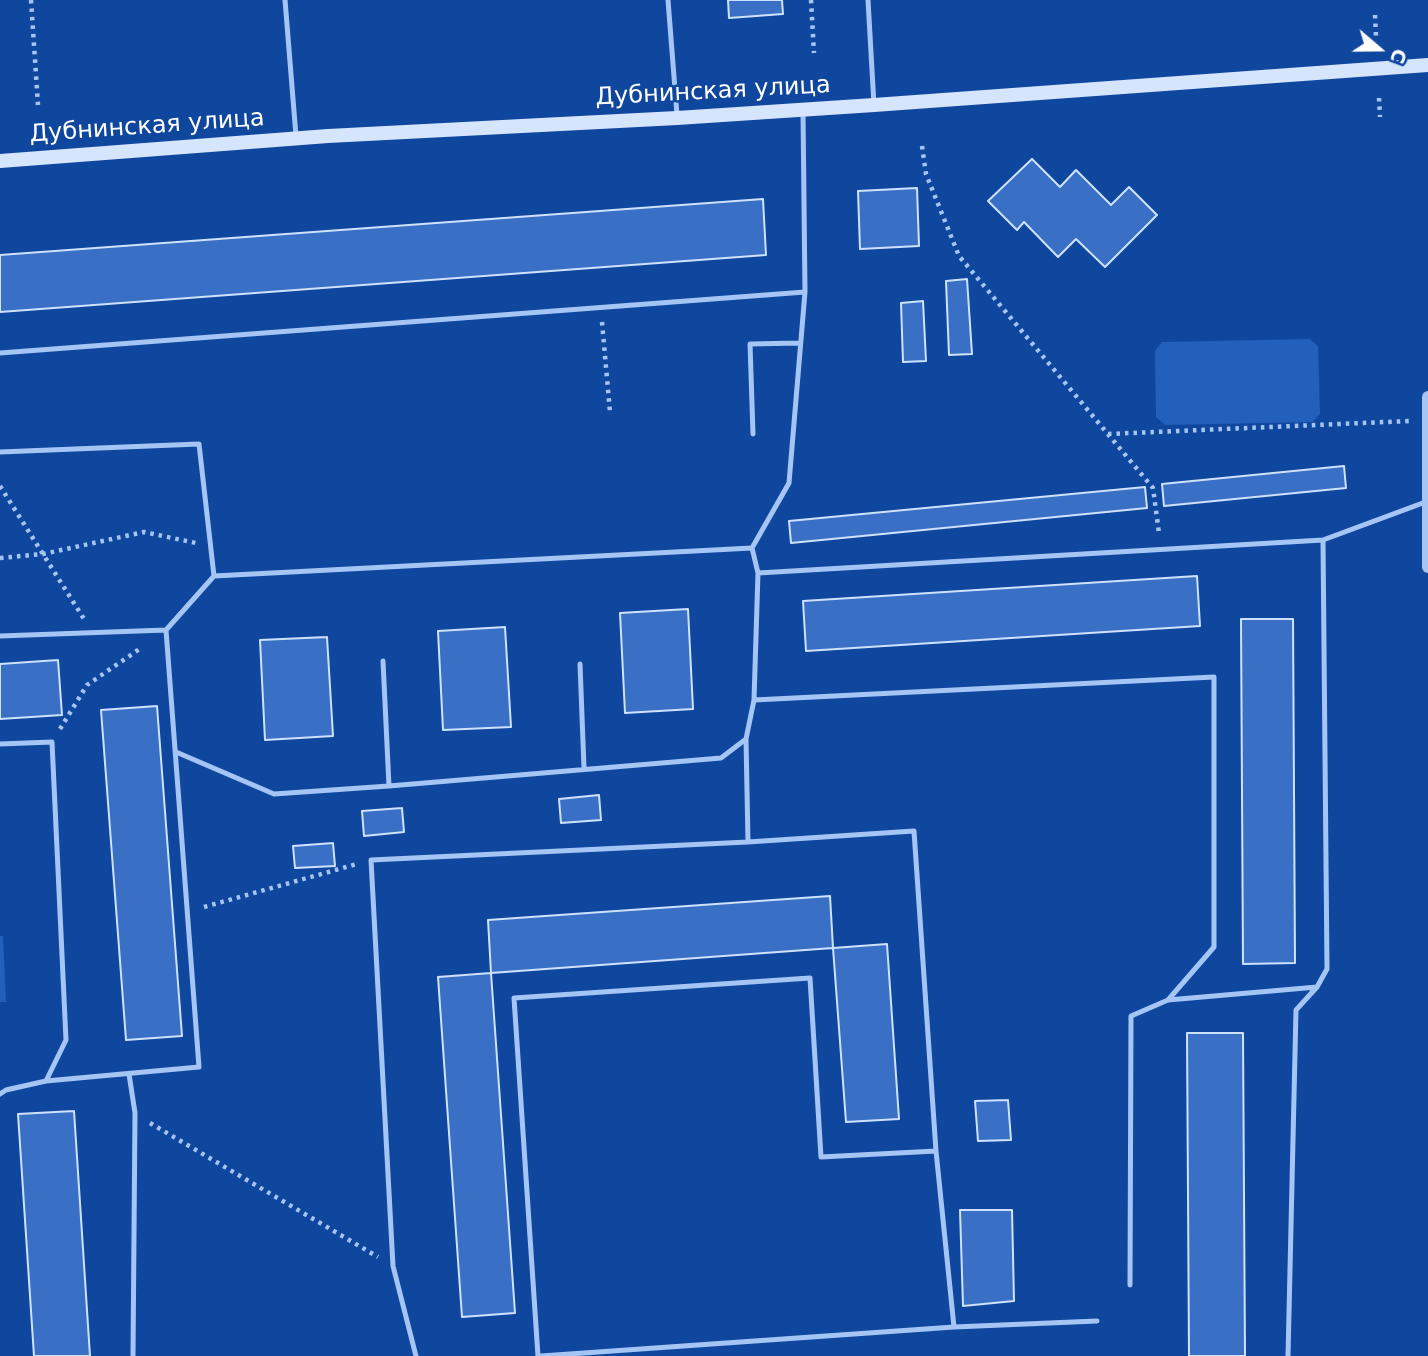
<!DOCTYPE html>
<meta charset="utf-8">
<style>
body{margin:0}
#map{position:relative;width:1428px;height:1356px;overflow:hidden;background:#10479e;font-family:"DejaVu Sans",sans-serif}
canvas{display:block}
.north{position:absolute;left:1344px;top:14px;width:70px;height:70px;-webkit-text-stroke:5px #10479e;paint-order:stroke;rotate:110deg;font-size:19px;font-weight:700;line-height:28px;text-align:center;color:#fff}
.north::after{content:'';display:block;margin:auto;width:24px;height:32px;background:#fff;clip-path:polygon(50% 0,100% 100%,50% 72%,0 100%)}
</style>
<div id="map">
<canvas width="1428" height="1356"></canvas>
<div class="north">С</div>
</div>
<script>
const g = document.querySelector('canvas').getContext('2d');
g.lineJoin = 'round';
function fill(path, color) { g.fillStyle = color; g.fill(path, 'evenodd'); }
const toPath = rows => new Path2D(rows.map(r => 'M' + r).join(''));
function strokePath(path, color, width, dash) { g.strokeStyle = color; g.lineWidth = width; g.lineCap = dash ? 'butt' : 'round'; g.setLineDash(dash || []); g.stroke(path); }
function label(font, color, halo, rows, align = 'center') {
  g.font = font + ' "DejaVu Sans",sans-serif'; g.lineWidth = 5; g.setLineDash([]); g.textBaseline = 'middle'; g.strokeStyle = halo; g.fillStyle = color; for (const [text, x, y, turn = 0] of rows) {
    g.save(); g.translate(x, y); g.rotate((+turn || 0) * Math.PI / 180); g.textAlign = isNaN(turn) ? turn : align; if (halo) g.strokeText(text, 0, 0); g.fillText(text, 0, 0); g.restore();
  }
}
fill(toPath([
 [1310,339,1318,346,1320,414,1313,422,1165,425,1156,417,1155,351,1162,342],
 [0,936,3,936,6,1002,0,1002]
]), '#2360bc');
const building = toPath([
 [728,0,782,0,783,14,729,18,728,0],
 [1032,159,1060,187,1076,170,1111,205,1129,187,1157,215,1105,267,1076,239,1058,257,1024,222,1017,230,988,201,1032,159],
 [917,188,919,246,860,249,858,191,917,188],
 [763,199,766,255,0,312,0,255,763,199],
 [967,279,972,354,949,355,946,281,967,279],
 [923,301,926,361,903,362,901,303,923,301],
 [1344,466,1346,488,1164,506,1162,484,1344,466],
 [1145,487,1147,508,791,543,789,521,1145,487],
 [1197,576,1200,626,806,651,803,601,1197,576],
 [688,609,693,709,625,713,620,613,688,609],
 [1241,619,1293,619,1295,963,1243,964,1241,619],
 [505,627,511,727,443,730,438,631,505,627],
 [327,637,333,736,265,740,260,640,327,637],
 [58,660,62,715,0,719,0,664,58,660],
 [157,706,182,1036,126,1040,101,710,157,706],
 [599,795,601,820,561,823,559,799,599,795],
 [402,808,404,832,364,836,362,811,402,808],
 [333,843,335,866,295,868,293,846,333,843],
 [830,896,833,948,491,973,488,920,830,896],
 [887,944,899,1119,846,1122,833,948,887,944],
 [491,973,515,1313,462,1317,438,977,491,973],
 [1187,1033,1243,1033,1245,1356,1189,1356,1187,1033],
 [1008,1100,1011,1140,978,1141,975,1101,1008,1100],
 [74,1111,90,1356,34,1356,18,1114,74,1111],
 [960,1210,1012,1210,1014,1301,963,1306,960,1210]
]);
fill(building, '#3970c5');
strokePath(building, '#cee2fe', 2);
strokePath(toPath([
 [31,0,38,105],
 [811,0,814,53],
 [1375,15,1376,37],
 [1379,98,1380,117],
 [922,146,926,174,959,256,1153,488,1159,533],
 [602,322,610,412],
 [1108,434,1409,421],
 [0,486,84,619],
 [0,558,43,554,144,532,196,543],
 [60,729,87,685,141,648],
 [204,907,357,864],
 [150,1123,378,1257]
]), '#a5c6f5', 4.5, [3.5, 5]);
strokePath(toPath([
 [285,0,296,136],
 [668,0,677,115],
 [868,0,874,105],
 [0,353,805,292,803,112],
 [753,434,750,344,800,343],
 [0,452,199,444,214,576],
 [758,573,1323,540,1428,501],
 [0,636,166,630,214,576,752,548],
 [383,661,389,786],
 [580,664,584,768],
 [754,700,1214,677,1214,947,1168,1000],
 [0,744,52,742,66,1040,46,1081],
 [176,752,274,794,389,786,721,758,746,739],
 [748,842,746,739,754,700,758,573,752,548,789,483,805,292],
 [129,1074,135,1113,133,1356],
 [0,1094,6,1090,46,1081,199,1067,166,630],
 [1130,1285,1131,1016,1168,1000,1317,987],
 [416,1356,393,1266,371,860,748,842,914,831,936,1151,954,1327],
 [538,1356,514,998,810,978,821,1157,936,1151],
 [541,1356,954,1327,1097,1321],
 [1288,1356,1296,1010,1317,987,1327,969,1323,540]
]), '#a5c6f5', 5);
strokePath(toPath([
 [1428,397,1428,567]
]), '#a5c6f5', 12);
strokePath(toPath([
 [0,161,328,136,677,118,874,105,1428,65]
]), '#d6e5fe', 14);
label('24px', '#fff', '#10479e', [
 ["Дубнинская улица",713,92,-3],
 ["Дубнинская улица",147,127,-4]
]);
</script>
